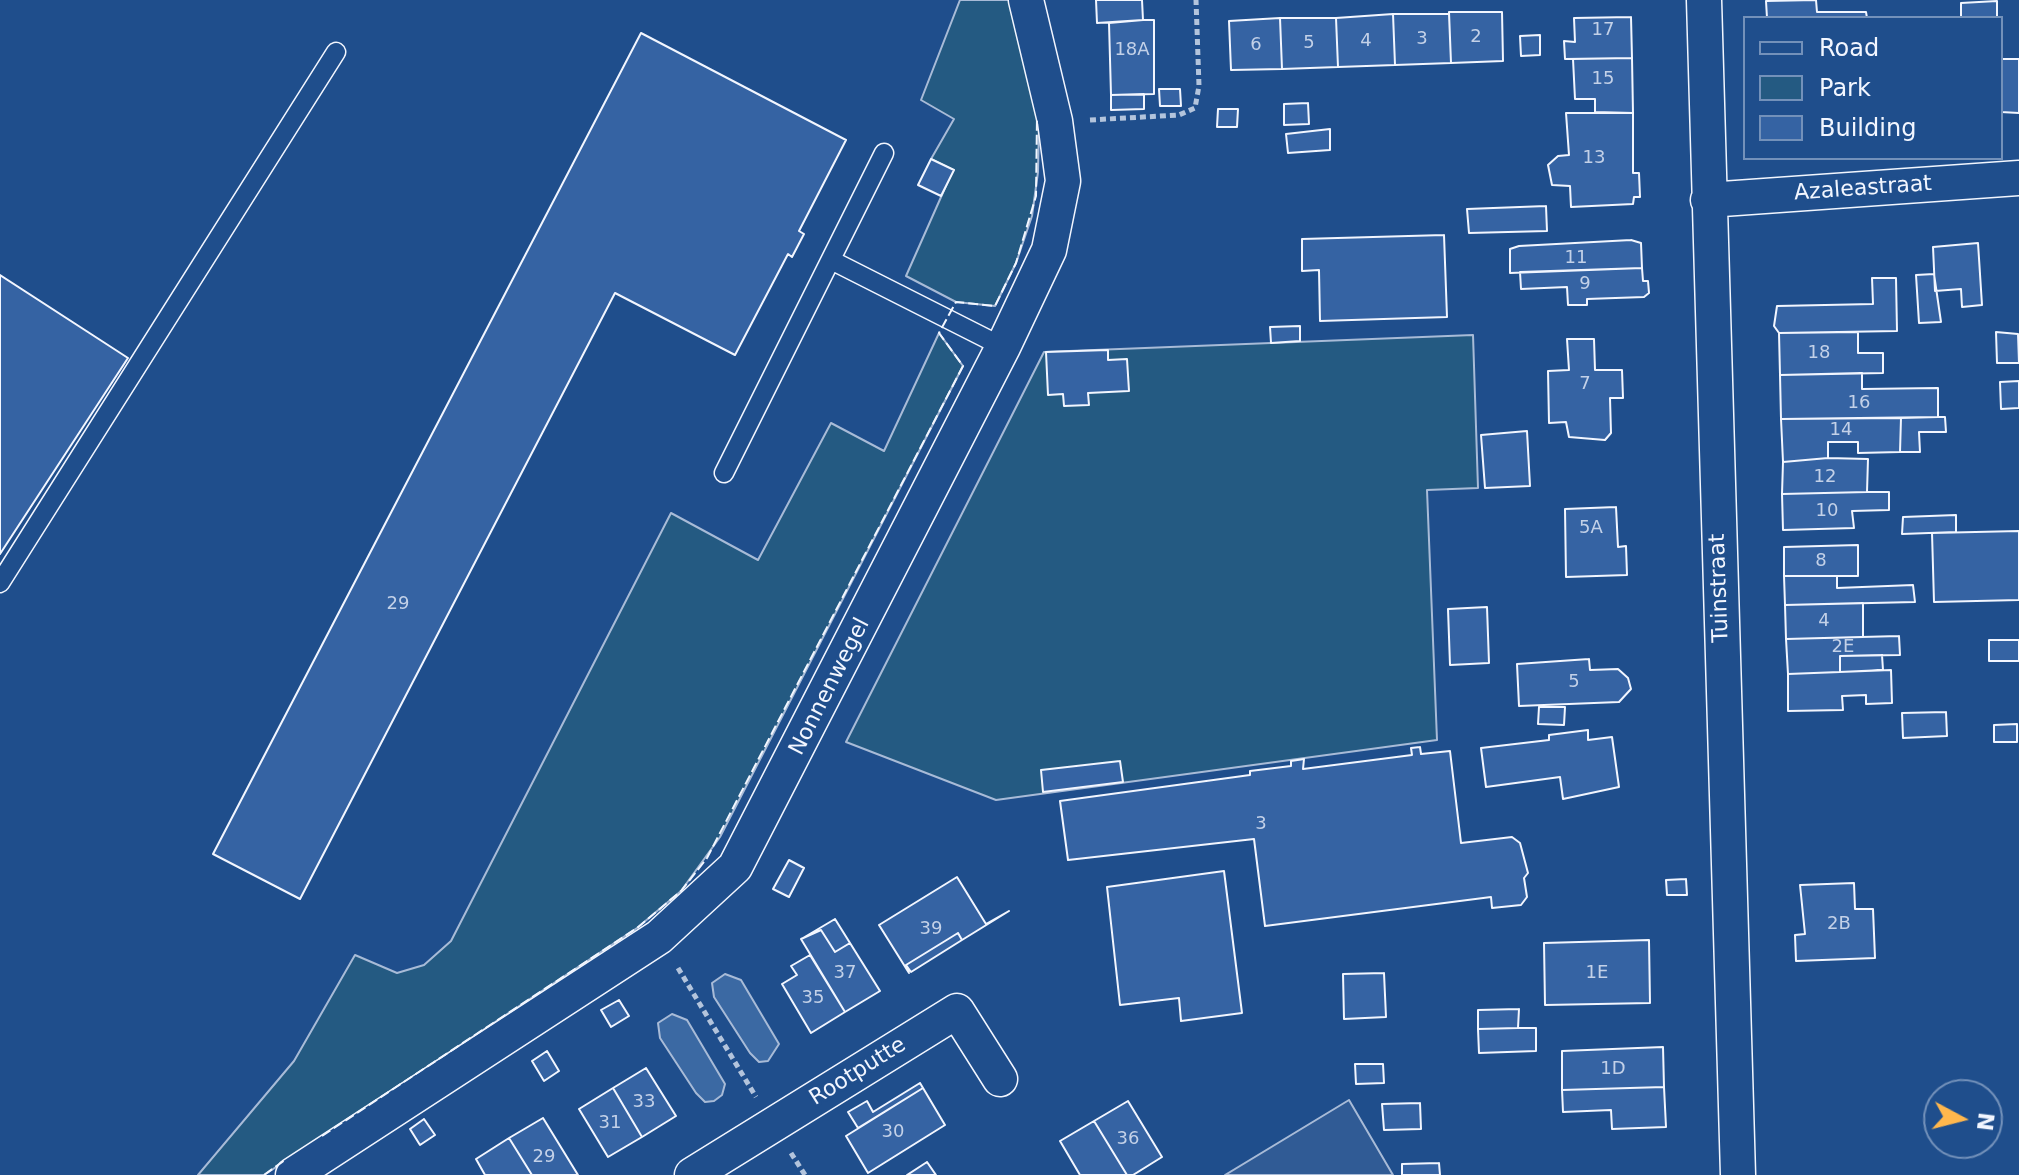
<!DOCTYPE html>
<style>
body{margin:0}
#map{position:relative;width:2019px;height:1175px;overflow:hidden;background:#1f4e8c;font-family:"DejaVu Sans",sans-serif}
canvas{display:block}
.legend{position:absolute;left:1743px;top:16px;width:260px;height:144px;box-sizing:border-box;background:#1f4e8c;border:2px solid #7391ba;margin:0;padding:10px 14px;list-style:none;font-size:24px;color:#f2f6ff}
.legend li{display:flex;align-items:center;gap:16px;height:40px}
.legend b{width:40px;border:2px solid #7391ba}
.north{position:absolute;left:1923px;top:1079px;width:80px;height:80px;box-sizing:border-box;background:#1f4e8c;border:2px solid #7391ba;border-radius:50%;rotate:97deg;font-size:22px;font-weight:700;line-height:32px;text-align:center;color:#f2f6ff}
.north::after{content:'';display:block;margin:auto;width:28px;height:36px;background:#ffb74d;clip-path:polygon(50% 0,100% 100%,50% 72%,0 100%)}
</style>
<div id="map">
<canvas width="2019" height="1175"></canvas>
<ul class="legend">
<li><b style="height:10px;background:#1f4e8c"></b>Road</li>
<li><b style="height:22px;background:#245a82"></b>Park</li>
<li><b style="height:22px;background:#3563a3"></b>Building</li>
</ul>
<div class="north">N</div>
</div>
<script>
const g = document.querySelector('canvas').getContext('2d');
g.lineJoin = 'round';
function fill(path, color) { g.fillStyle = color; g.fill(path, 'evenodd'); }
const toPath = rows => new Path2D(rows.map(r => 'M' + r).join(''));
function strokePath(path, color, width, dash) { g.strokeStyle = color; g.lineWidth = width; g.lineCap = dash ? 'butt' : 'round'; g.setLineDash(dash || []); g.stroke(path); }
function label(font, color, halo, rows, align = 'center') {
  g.font = font + ' "DejaVu Sans",sans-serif'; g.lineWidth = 6; g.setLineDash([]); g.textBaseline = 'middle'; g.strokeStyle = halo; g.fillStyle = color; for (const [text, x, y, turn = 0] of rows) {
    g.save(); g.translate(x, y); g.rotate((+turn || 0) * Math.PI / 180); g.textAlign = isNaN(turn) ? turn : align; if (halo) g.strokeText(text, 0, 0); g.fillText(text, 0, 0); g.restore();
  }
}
const green = toPath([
 [960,0,1011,0,1039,126,1038,172,1032,216,1016,263,995,306,956,302,906,276,953,170,931,159,954,119,921,100,960,0],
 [939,333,963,366,720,837,681,891,637,928,264,1175,198,1175,294,1061,355,955,397,973,424,965,451,941,671,513,758,560,831,423,884,451,939,333],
 [1473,335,1478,488,1427,490,1437,740,996,800,846,742,1044,352,1473,335]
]);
fill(green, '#245a82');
strokePath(green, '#a8bbd7', 2);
const parking = toPath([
 [1349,1100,1393,1175,1225,1175,1349,1100]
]);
fill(parking, '#305b95');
strokePath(parking, '#a8bbd7', 2);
const water = toPath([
 [725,974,741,980,779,1044,768,1061,759,1062,750,1053,714,997,712,983,725,974],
 [672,1014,687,1020,725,1084,722,1095,714,1101,705,1102,696,1093,660,1038,658,1023,672,1014]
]);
fill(water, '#3b69a3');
strokePath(water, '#a8bbd7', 2);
const building = toPath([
 [1096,0,1142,0,1143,20,1097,23,1096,0],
 [1816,0,1817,12,1866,12,1867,18,1767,18,1766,1,1816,0],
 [1997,1,1997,18,1961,18,1961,3,1997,1],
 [1449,12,1502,12,1503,61,1451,63,1449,12],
 [1393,14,1395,65,1338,67,1336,18,1393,14],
 [1393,14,1449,14,1451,63,1395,65,1393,14],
 [1631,17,1632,58,1565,59,1564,41,1575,42,1574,18,1631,17],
 [1280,18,1282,69,1231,70,1229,21,1280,18],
 [1280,18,1336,18,1338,67,1282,69,1280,18],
 [1143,20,1154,20,1154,94,1111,95,1109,23,1143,20],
 [2001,30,2002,59,2019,59,2019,113,2001,112,2001,30],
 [641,33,846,140,799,231,804,234,792,257,788,254,735,355,615,293,300,899,213,854,641,33],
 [1540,35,1540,55,1521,56,1520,36,1540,35],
 [1632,58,1633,113,1595,112,1595,99,1575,99,1573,59,1632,58],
 [1159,89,1180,89,1181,106,1160,106,1159,89],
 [1144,94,1144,109,1111,110,1111,95,1144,94],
 [1308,103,1309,124,1284,125,1284,104,1308,103],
 [1218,109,1238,109,1237,127,1217,127,1218,109],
 [1566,113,1633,113,1633,173,1639,173,1640,197,1634,197,1633,204,1571,207,1570,186,1552,185,1548,165,1558,156,1569,155,1566,113],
 [1330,129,1330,150,1288,153,1286,134,1330,129],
 [931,159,954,170,941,196,918,185,931,159],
 [1546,206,1547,231,1469,233,1467,209,1546,206],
 [1444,235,1447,317,1320,321,1319,270,1302,271,1302,239,1444,235],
 [1631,240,1641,243,1642,268,1510,273,1510,249,1519,246,1631,240],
 [1978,243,1982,305,1962,307,1961,289,1935,291,1933,247,1978,243],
 [1642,268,1643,281,1648,281,1649,293,1644,297,1587,299,1587,305,1568,305,1567,287,1521,289,1520,272,1642,268],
 [1934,274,1941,322,1919,323,1916,275,1934,274],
 [0,275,128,358,0,554,0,275],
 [1872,278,1896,278,1897,331,1779,333,1774,326,1777,306,1873,304,1872,278],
 [1300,326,1300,341,1271,343,1270,327,1300,326],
 [1858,332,1858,353,1883,353,1883,373,1780,375,1779,333,1858,332],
 [1996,332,2018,334,2019,363,1997,363,1996,332],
 [1567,339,1594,339,1595,370,1622,370,1623,398,1610,398,1611,433,1605,440,1569,437,1566,422,1549,423,1548,371,1569,370,1567,339],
 [1108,350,1108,360,1127,359,1129,391,1088,393,1089,405,1064,406,1063,394,1048,395,1046,352,1108,350],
 [1862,373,1862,389,1938,388,1938,417,1781,419,1780,375,1862,373],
 [2019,381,2019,408,2001,409,2000,382,2019,381],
 [1938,417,1945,417,1946,432,1919,432,1920,452,1900,452,1901,418,1938,417],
 [1901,418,1900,452,1858,453,1858,442,1828,442,1828,458,1783,462,1781,419,1901,418],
 [1527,431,1530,486,1485,488,1481,435,1527,431],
 [1828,458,1868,459,1867,492,1782,494,1783,462,1828,458],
 [1867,492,1889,492,1889,510,1852,511,1854,528,1783,530,1782,494,1867,492],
 [1616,507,1618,547,1626,546,1627,575,1566,577,1565,509,1616,507],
 [1956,515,1956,532,1902,534,1903,517,1956,515],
 [2019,531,2019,600,1934,602,1932,533,2019,531],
 [1858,545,1858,576,1784,576,1784,547,1858,545],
 [1784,576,1837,576,1837,588,1913,585,1915,602,1785,605,1784,576],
 [1863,603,1863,637,1786,639,1785,605,1863,603],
 [1487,607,1489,663,1450,665,1448,609,1487,607],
 [1899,636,1900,655,1840,656,1840,672,1788,674,1786,639,1899,636],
 [1989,640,2019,640,2019,661,1989,661,1989,640],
 [1882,655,1883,670,1840,672,1840,656,1882,655],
 [1589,659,1590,670,1618,669,1628,678,1631,689,1619,702,1519,706,1517,664,1589,659],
 [1891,670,1892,703,1866,704,1866,695,1842,696,1843,710,1788,711,1788,674,1891,670],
 [1539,707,1565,707,1564,725,1538,724,1539,707],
 [1946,712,1947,736,1903,738,1902,713,1946,712],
 [2017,724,2017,742,1994,742,1994,725,2017,724],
 [1588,730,1588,740,1612,737,1619,787,1563,799,1560,777,1486,787,1481,748,1549,740,1549,735,1588,730],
 [1420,747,1421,754,1450,751,1461,843,1512,837,1520,843,1528,873,1524,878,1527,897,1521,905,1492,908,1491,897,1265,926,1254,839,1068,860,1060,801,1250,775,1250,771,1291,766,1291,761,1304,759,1303,769,1412,755,1411,748,1420,747],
 [1120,761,1123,782,1043,792,1041,770,1120,761],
 [789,860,804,868,789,897,773,889,789,860],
 [1224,871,1242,1013,1181,1021,1179,998,1120,1005,1107,887,1224,871],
 [957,877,986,924,1009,911,962,940,958,933,906,965,909,973,879,925,957,877],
 [1686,879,1687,895,1667,895,1666,880,1686,879],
 [1854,883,1855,909,1873,909,1875,958,1796,961,1795,935,1805,934,1800,885,1854,883],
 [835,919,850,943,835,952,821,930,803,938,835,919],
 [821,930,835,952,850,943,880,991,845,1012,801,939,821,930],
 [958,933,962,940,911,972,906,965,958,933],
 [1649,940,1650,1003,1545,1005,1544,943,1649,940],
 [810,955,845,1012,811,1033,782,984,797,975,791,966,810,955],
 [1384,973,1386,1017,1344,1019,1343,974,1384,973],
 [619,1000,629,1016,611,1027,601,1010,619,1000],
 [1519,1009,1518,1028,1478,1029,1478,1010,1519,1009],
 [1518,1028,1536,1028,1536,1051,1479,1053,1478,1029,1518,1028],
 [1663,1047,1664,1087,1562,1090,1562,1051,1663,1047],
 [547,1051,559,1071,544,1081,532,1061,547,1051],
 [1355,1064,1383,1064,1384,1083,1356,1084,1355,1064],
 [646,1068,676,1116,642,1137,613,1088,646,1068],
 [920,1083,923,1088,858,1128,848,1112,867,1101,873,1112,920,1083],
 [1664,1087,1666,1127,1612,1129,1611,1110,1563,1112,1562,1090,1664,1087],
 [613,1088,642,1137,608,1157,579,1109,613,1088],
 [923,1088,945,1125,868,1173,846,1136,923,1088],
 [1128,1101,1162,1157,1133,1175,1127,1175,1094,1121,1128,1101],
 [1420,1103,1421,1129,1384,1130,1382,1104,1420,1103],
 [543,1118,578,1175,532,1175,509,1138,543,1118],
 [424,1119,435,1135,420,1145,410,1129,424,1119],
 [1094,1121,1127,1175,1080,1175,1060,1141,1094,1121],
 [509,1138,532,1175,485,1175,476,1159,509,1138],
 [927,1162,936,1175,907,1175,927,1162],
 [1439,1163,1440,1175,1402,1175,1402,1164,1439,1163]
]);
fill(building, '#3563a3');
strokePath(building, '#f2f6ff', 2);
const lane = toPath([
 [831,260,1003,347],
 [724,473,884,153],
 [0,583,336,52]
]);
const street = toPath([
 [1704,0,1738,1175],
 [1708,200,2019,178],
 [293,1175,659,937,735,867,1003,347,1049,250,1063,181,1055,121,1026,0],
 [692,1175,957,1011,1000,1079]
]);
strokePath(lane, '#f2f6ff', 21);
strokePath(street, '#f2f6ff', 37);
strokePath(toPath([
 [1090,120,1179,115,1195,108,1199,86,1196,0],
 [678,968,756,1097],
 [791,1153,805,1175]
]), '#b3c4dc', 5, [6, 4]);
strokePath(lane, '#1f4e8c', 18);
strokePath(street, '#1f4e8c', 34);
strokePath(toPath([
 [322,1136,637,928,681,891,707,858,963,366,939,333,956,302,995,306,1016,263,1036,196,1037,117],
 [264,1175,285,1160]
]), '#f2f6ff', 2, [10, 4]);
label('18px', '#c3d1e8', null, [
 ["17",1603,30],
 ["2",1476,37],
 ["3",1422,39],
 ["4",1366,41],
 ["5",1309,43],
 ["6",1256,45],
 ["18A",1132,50],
 ["15",1603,79],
 ["13",1594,158],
 ["11",1576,258],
 ["9",1585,284],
 ["18",1819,353],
 ["7",1585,384],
 ["16",1859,403],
 ["14",1841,430],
 ["12",1825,477],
 ["10",1827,511],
 ["5A",1591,528],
 ["8",1821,561],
 ["29",398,604],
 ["4",1824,621],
 ["2E",1843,647],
 ["5",1574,682],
 ["3",1261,824],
 ["2B",1839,924],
 ["39",931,929],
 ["37",845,973],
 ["1E",1597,973],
 ["35",813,998],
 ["1D",1613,1069],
 ["33",644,1102],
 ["31",610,1123],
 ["30",893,1132],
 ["36",1128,1139],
 ["29",544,1157]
]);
label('22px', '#f2f6ff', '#1f4e8c', [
 ["Azaleastraat",1863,189,-4],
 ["Tuinstraat",1720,588,-92],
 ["Nonnenwegel",830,687,-63],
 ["Rootputte",858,1072,-32]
]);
</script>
